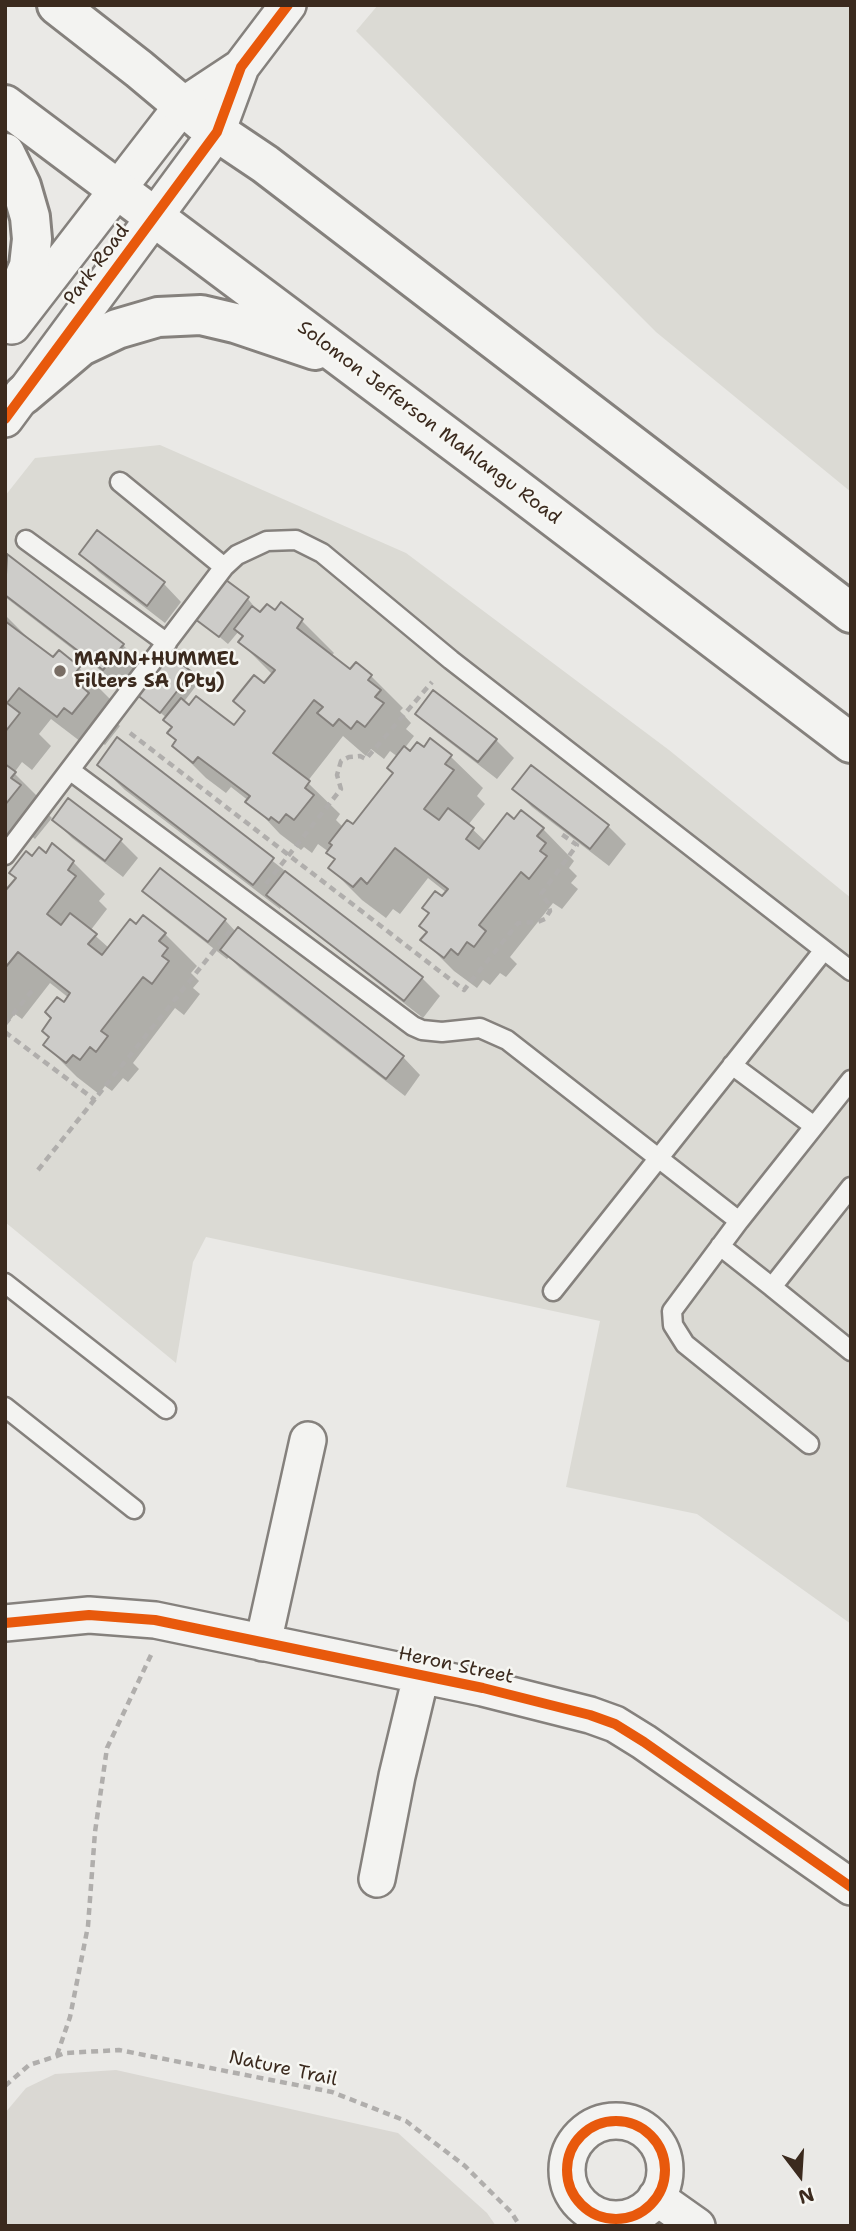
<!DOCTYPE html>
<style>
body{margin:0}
#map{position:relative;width:856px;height:2231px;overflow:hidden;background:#eae9e6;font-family:"Shantell Sans",sans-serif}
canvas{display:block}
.frame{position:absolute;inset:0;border:7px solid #3b2a1e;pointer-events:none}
.north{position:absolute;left:765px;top:2140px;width:70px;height:70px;-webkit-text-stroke:5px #f6f6f2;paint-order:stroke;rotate:163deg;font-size:19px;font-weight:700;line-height:28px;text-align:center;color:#3b2a1e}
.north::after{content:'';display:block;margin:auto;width:24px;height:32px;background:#3b2a1e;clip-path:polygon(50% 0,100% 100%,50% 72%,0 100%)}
</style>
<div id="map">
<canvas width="856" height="2231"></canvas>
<div class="frame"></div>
<div class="north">N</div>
</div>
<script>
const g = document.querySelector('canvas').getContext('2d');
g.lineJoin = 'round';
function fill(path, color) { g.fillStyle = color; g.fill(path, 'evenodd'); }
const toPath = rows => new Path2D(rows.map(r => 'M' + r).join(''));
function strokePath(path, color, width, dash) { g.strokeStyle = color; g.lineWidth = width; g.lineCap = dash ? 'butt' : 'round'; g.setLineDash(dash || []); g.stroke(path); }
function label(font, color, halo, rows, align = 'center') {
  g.font = font + ' "Shantell Sans",sans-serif'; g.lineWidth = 5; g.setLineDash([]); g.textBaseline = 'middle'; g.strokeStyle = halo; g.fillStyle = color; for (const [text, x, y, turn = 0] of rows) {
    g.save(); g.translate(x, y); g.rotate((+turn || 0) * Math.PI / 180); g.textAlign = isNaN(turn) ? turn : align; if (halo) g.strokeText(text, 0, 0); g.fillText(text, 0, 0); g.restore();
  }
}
fill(toPath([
 [378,5,851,5,851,492,656,332,356,31],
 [160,445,406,553,669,750,851,898,851,1624,697,1514,566,1487,600,1321,206,1237,193,1262,176,1363,5,1222,5,496,35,458]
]), '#dbdad4');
fill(toPath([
 [116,2070,398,2133,487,2213,496,2226,5,2226,5,2113,26,2088,55,2074]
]), '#dad8d3');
fill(toPath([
 [81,554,164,584,181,602,165,623,99,572],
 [7,556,123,645,141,663,122,687,5,597],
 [248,599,261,615,275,612,281,605,302,621,334,653,331,656,350,671,356,664,371,676,403,708,400,711,411,723,406,729,414,736,404,749,410,754,424,749,431,741,451,757,483,788,477,796,485,804,468,825,487,843,514,821,543,829,574,861,569,868,577,876,571,883,578,889,562,909,553,903,510,957,517,964,506,977,500,973,490,985,483,980,477,988,454,971,423,940,428,933,442,899,447,893,428,878,400,914,393,909,386,918,362,900,330,868,336,861,329,852,318,844,312,853,304,847,301,850,280,834,249,801,231,787,226,793,206,778,174,746,178,742,174,728,167,718,147,702,190,673,199,682,183,703,234,728,273,675,240,642,245,637,239,631,228,644,197,618],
 [343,736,366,756,371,749,384,759,390,751,398,757,395,773,353,827,343,827,336,820,340,814,307,782],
 [5,615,37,647,53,660,79,668,111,700,107,704,116,712,111,717,120,726,105,745,96,738,89,748,51,719,39,734,51,746,32,770,22,762,14,773,46,805,43,809,52,818,35,839,27,832,5,842],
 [417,713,496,740,514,758,497,779,435,731],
 [118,740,422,978,440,996,423,1018,281,907,280,909,125,790,99,765],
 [514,789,608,826,626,844,609,866,532,807],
 [54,820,121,841,138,858,123,877,72,838],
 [53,846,73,862,105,894,99,901,107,909,90,931,109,948,137,927,165,934,197,966,191,973,199,981,193,988,200,994,184,1015,175,1008,133,1063,139,1069,128,1082,123,1078,112,1091,105,1086,99,1094,77,1077,45,1045,69,998,50,983,22,1019,15,1014,8,1023,5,1021,5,894,32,859,46,855],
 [145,891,225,920,236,932,403,1057,420,1075,405,1096,240,968,229,957,227,959,163,909]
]), '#0003');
const building = toPath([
 [97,530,165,582,147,606,79,554,97,530],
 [7,554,124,644,103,670,5,595,7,554],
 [226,580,249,597,219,637,195,619,226,580],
 [281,602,303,619,297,628,350,669,356,662,372,675,368,680,381,690,375,697,384,703,365,727,357,721,351,729,339,719,333,726,317,713,323,707,314,700,273,753,310,781,305,788,314,795,294,820,286,814,279,823,271,817,269,820,245,802,250,796,198,757,193,763,172,746,176,740,167,733,172,727,163,720,181,698,189,705,196,696,234,725,245,711,233,701,254,675,264,683,275,670,238,642,243,636,234,629,252,606,260,612,267,604,275,610,281,602],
 [5,621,53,657,59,650,80,667,76,672,85,679,80,685,89,693,72,714,64,708,57,717,19,688,7,703,20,713,5,732,5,621],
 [167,653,192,672,160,713,136,694,167,653],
 [433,690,497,739,478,762,415,714,433,690],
 [117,737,274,858,253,885,97,765,117,737],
 [430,738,452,755,445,764,454,770,424,809,439,820,448,808,474,828,466,839,479,849,507,813,514,819,521,810,544,828,537,836,546,843,540,851,547,856,529,879,521,872,479,925,486,931,474,947,467,942,458,955,451,949,444,958,420,940,427,932,419,926,429,913,422,908,435,891,442,896,448,889,395,848,367,884,361,878,353,887,328,868,335,859,326,853,332,845,329,843,347,820,353,824,393,773,387,768,404,746,410,751,417,742,424,747,430,738],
 [5,764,16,772,11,778,21,785,5,805,5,764],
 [531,765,609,825,590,849,512,789,531,765],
 [68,798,122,839,105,861,52,820,68,798],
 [52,843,74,861,68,870,76,876,47,914,61,925,70,913,97,934,88,944,102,955,130,919,136,924,143,915,166,933,159,941,168,948,162,956,169,961,152,984,143,977,101,1031,108,1036,96,1052,90,1047,80,1060,73,1055,66,1063,43,1045,49,1037,42,1031,51,1018,45,1012,57,997,64,1002,70,993,18,952,5,968,5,891,16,878,9,873,26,851,32,856,39,847,46,853,52,843],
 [160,868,226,919,208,942,142,891,160,868],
 [285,871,423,977,404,1001,266,895,285,871],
 [238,927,404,1056,386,1079,220,950,238,927]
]);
fill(building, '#cdccc9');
strokePath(building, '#85817d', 2);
const service = toPath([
 [120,482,224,567],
 [26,540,167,643],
 [71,771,413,1026,422,1030,442,1032,480,1028,507,1040,739,1221],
 [5,855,224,567,237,555,267,541,296,540,322,553,451,660,851,971],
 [732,1065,814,1126],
 [851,1187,772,1287,851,1351],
 [720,1246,772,1287],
 [5,1283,166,1409],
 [553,1291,824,950],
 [5,1407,134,1509],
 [809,1444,685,1344,673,1325,672,1311,739,1221,851,1080]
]);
const minor = toPath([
 [12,326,182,106,241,67],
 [5,419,217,132,241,67,288,5],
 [5,1623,89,1615,155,1620,483,1688,590,1715,615,1724,644,1742,851,1887],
 [263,1643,308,1440],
 [377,1879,397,1776,421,1676],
 '567 2170a49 49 0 1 1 98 0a49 49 0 1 1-98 0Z',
 [656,2197,697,2226]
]);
const primary = toPath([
 [57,5,139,69,201,121,265,164,851,613],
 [5,105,509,483,851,743],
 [5,153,21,186,30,217,32,239,29,266,5,323],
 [23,395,81,346,117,329,158,317,201,315,235,323,315,350]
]);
strokePath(service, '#85817d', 23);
strokePath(minor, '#85817d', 40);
strokePath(primary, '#85817d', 44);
strokePath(toPath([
 [130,733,464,990,518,923,538,922,545,919,550,911,548,903,541,894,577,845,560,833],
 [266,884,341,789,337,775,341,761,349,757,360,756,366,759,432,682],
 [5,1024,35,987],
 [5,1032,95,1100],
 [38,1170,233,927],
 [57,2055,70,2017,88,1926,95,1832,107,1748,151,1655],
 [5,2086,29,2065,57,2056,65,2053,119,2050,332,2092,406,2121,465,2166,511,2212,520,2226]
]), '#b0aeac', 4.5, [7, 5]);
strokePath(service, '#f3f3f1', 18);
strokePath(minor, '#f3f3f1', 35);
strokePath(primary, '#f3f3f1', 38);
strokePath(toPath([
 [5,419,217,132,241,67,288,5],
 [5,1623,89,1615,155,1620,483,1688,590,1715,615,1724,644,1742,851,1887],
 '567 2170a49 49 0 1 1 98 0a49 49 0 1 1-98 0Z'
]), '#e8590c', 10);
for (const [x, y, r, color] of [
 [60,671,7,"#786d64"]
]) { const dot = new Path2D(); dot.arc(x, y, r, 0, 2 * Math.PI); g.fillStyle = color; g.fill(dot); strokePath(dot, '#f6f6f2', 2.5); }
label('19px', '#3b2a1e', '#f6f6f2', [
 ["Park Road",97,265,-53],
 ["Solomon Jefferson Mahlangu Road",429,423,37],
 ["Heron Street",456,1666,12],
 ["Nature Trail",283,2069,12]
]);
label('bold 19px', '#3b2a1e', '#f6f6f2', [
 ["MANN+HUMMEL",74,660],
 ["Filters SA (Pty)",74,682]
], 'left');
</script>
